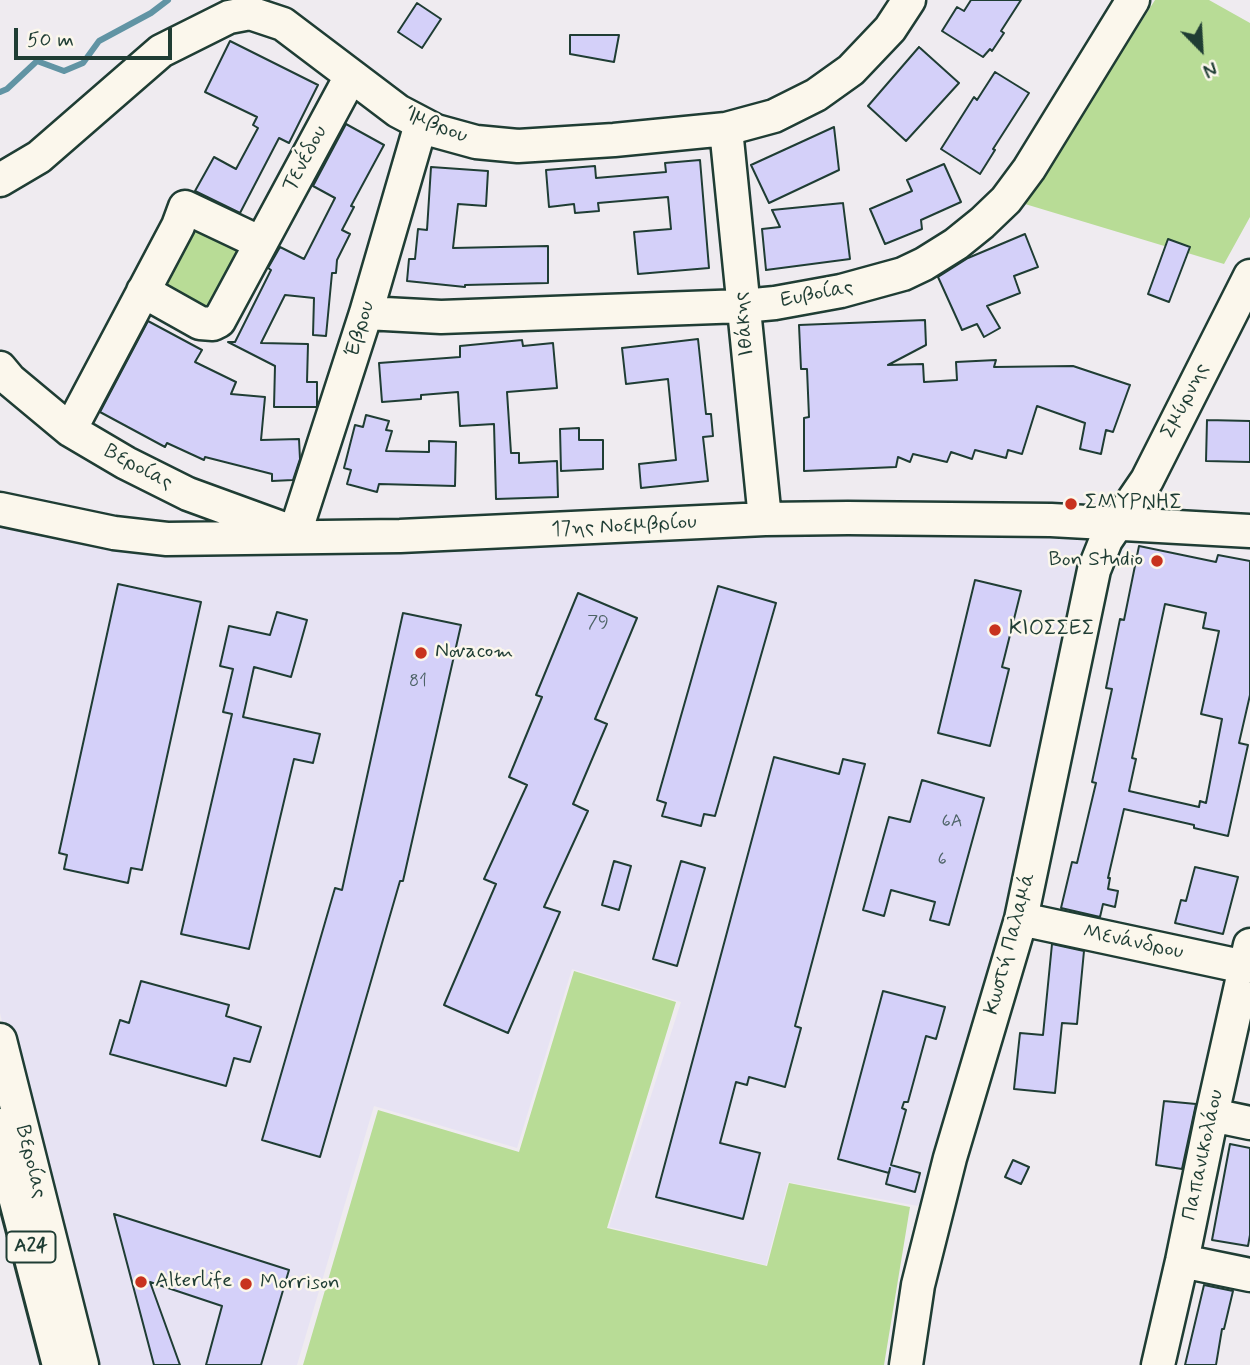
<!DOCTYPE html>
<meta charset="utf-8">
<style>
body{margin:0}
#map{position:relative;width:1250px;height:1365px;overflow:hidden;background:#efebf0;font-family:Mynerve,sans-serif}
canvas{display:block}
.north{position:absolute;left:1166px;top:14px;width:70px;height:70px;-webkit-text-stroke:5px #fbf7ec;paint-order:stroke;rotate:156deg;font-size:19px;font-weight:700;line-height:28px;text-align:center;color:#1f3d34}
.north::after{content:'';display:block;margin:auto;width:24px;height:32px;background:#1f3d34;clip-path:polygon(50% 0,100% 100%,50% 72%,0 100%)}
.scale{position:absolute;left:14px;top:28px;width:158px;height:32px;box-sizing:border-box;border:4px solid #1f3d34;border-top:0;padding-left:9px;font-size:21px;line-height:24px;white-space:nowrap;color:#1f3d34;-webkit-text-stroke:5px #fbf7ec;paint-order:stroke}
</style>
<div id="map">
<canvas width="1250" height="1365"></canvas>
<div class="north">N</div>
<div class="scale">50 m</div>
</div>
<script>
const g = document.querySelector('canvas').getContext('2d');
g.lineJoin = 'round';
function fill(path, color) { g.fillStyle = color; g.fill(path, 'evenodd'); }
const toPath = rows => new Path2D(rows.map(r => 'M' + r).join(''));
function strokePath(path, color, width, dash) { g.strokeStyle = color; g.lineWidth = width; g.lineCap = dash ? 'butt' : 'round'; g.setLineDash(dash || []); g.stroke(path); }
function label(font, color, halo, rows, align = 'center') {
  g.font = font + ' Mynerve,sans-serif'; g.lineWidth = 5; g.setLineDash([]); g.textBaseline = 'middle'; g.strokeStyle = halo; g.fillStyle = color; for (const [text, x, y, turn = 0] of rows) {
    g.save(); g.translate(x, y); g.rotate((+turn || 0) * Math.PI / 180); g.textAlign = isNaN(turn) ? turn : align; if (halo) g.strokeText(text, 0, 0); g.fillText(text, 0, 0); g.restore();
  }
}
fill(toPath([
 [0,518,100,537,815,526,826,536,1089,530,1008,920,929,1208,788,1182,766,1265,609,1227,681,1002,572,969,517,1148,374,1106,297,1365,88,1365,63,1283,0,1013]
]), '#e7e3f3');
fill(toPath([
 [1155,0,1209,0,1250,23,1250,217,1224,264,1025,204],
 [189,218,248,247,212,319,153,290],
 [574,971,676,1002,607,1228,767,1266,789,1183,910,1207,884,1365,303,1365,378,1110,519,1152]
]), '#b8dc96');
strokePath(toPath([
 [0,92,7,89,37,61,64,71,83,63,99,41,151,13,168,0]
]), '#6194a4', 6);
const building = toPath([
 [971,0,1021,0,1001,31,1004,33,992,51,990,49,983,57,942,31,957,7,964,11,971,0],
 [417,3,441,19,422,48,398,32,417,3],
 [570,35,619,35,614,62,570,54,570,35],
 [230,41,318,85,289,143,279,138,240,213,195,191,214,157,236,169,258,128,253,125,257,117,205,92,230,41],
 [919,47,959,83,906,141,868,106,919,47],
 [995,72,1029,93,993,149,995,150,980,174,941,149,974,97,977,100,995,72],
 [346,124,384,145,351,206,354,207,342,230,350,234,337,260,336,273,332,273,326,336,313,335,314,298,285,295,261,343,308,344,307,382,317,382,317,407,274,407,275,366,228,342,235,342,271,270,268,268,280,247,304,259,335,198,313,186,346,124],
 [834,127,839,170,769,203,751,165,834,127],
 [700,160,709,268,638,274,634,232,671,229,668,197,598,203,599,211,575,213,574,204,549,207,546,170,595,166,596,178,666,172,665,163,700,160],
 [944,164,961,202,921,220,922,229,885,244,870,209,912,191,907,180,944,164],
 [431,167,488,171,486,206,458,204,453,248,548,246,548,283,465,285,465,287,407,281,409,259,415,259,418,229,427,230,431,167],
 [843,203,850,259,766,270,762,229,780,227,772,210,843,203],
 [1025,234,1038,267,1014,276,1020,293,987,306,1000,328,984,337,977,324,962,330,938,277,968,258,1025,234],
 [1168,239,1190,247,1169,302,1148,294,1168,239],
 [925,320,926,345,888,365,923,364,924,382,957,380,956,362,996,360,994,367,1073,366,1130,385,1113,432,1106,430,1101,454,1080,449,1085,423,1037,406,1022,454,1008,450,1006,458,975,450,972,459,951,452,947,462,913,454,910,462,898,457,896,467,804,471,804,418,809,417,807,369,801,369,799,325,925,320],
 [148,321,202,350,195,362,236,382,231,394,265,397,261,440,299,439,300,459,293,480,272,481,272,474,205,457,204,460,167,443,165,447,100,412,148,321],
 [698,339,706,414,711,414,713,436,703,437,708,481,641,488,639,464,676,460,668,379,626,384,622,348,698,339],
 [522,340,523,346,553,343,557,388,507,392,511,453,519,453,519,463,557,461,558,497,496,499,494,424,460,426,458,392,421,395,421,399,382,402,379,363,460,357,460,346,522,340],
 [366,415,389,421,386,430,392,431,386,451,429,452,429,441,456,442,455,486,379,484,377,492,347,484,351,470,344,468,355,425,363,427,366,415],
 [1207,420,1250,421,1250,462,1206,461,1207,420],
 [579,428,579,440,603,440,603,469,561,471,560,429,579,428],
 [1139,546,1216,562,1218,555,1250,561,1250,695,1239,743,1248,745,1228,836,1194,828,1194,825,1124,809,1108,878,1110,878,1108,889,1118,891,1115,907,1103,904,1100,917,1061,908,1072,862,1077,863,1096,783,1092,782,1112,689,1106,688,1120,619,1124,620,1139,546],
 [1165,604,1206,613,1203,628,1219,631,1201,714,1222,719,1206,803,1200,801,1199,807,1129,791,1136,759,1132,758,1165,604],
 [975,580,1021,591,1002,667,1009,669,990,746,938,733,975,580],
 [118,584,201,602,142,870,131,868,128,883,64,869,67,855,59,853,118,584],
 [718,586,776,603,715,816,704,814,701,826,662,816,666,803,657,800,718,586],
 [578,593,637,618,595,719,607,724,573,804,588,811,544,907,560,912,508,1033,444,1005,496,884,484,879,527,785,509,777,542,697,536,695,578,593],
 [277,612,307,620,291,677,254,667,243,717,320,734,313,763,294,759,249,949,181,934,232,714,223,712,233,669,220,666,229,626,270,635,277,612],
 [403,613,461,625,403,881,400,881,320,1157,262,1140,335,888,342,890,403,613],
 [774,757,839,774,843,759,865,764,795,1026,801,1028,785,1087,749,1077,747,1085,736,1082,720,1143,760,1153,743,1219,656,1197,774,757],
 [922,780,984,798,949,925,930,920,935,902,891,890,884,916,863,910,889,817,910,822,922,780],
 [614,861,631,866,619,910,602,905,614,861],
 [681,861,705,868,677,966,653,959,681,861],
 [1195,867,1238,877,1223,934,1175,923,1181,900,1186,901,1195,867],
 [1052,944,1084,951,1077,1024,1062,1023,1055,1093,1014,1089,1020,1033,1043,1035,1052,944],
 [141,981,229,1005,226,1016,261,1027,250,1062,234,1058,226,1086,110,1054,120,1020,129,1023,141,981],
 [883,991,945,1007,936,1039,926,1036,908,1102,904,1102,902,1108,906,1110,891,1165,920,1173,915,1192,886,1184,890,1168,889,1173,838,1159,883,991],
 [1164,1101,1196,1104,1182,1169,1156,1165,1164,1101],
 [1230,1144,1250,1148,1250,1235,1248,1246,1212,1240,1230,1144],
 [1013,1160,1029,1167,1021,1184,1005,1177,1013,1160],
 [114,1214,289,1270,261,1365,206,1365,222,1306,150,1282,180,1365,154,1365,114,1214],
 [1204,1285,1233,1291,1224,1329,1222,1329,1216,1365,1185,1365,1204,1285]
]);
fill(building, '#d4d0f9');
strokePath(building, '#1f3d34', 2);
const minor = toPath([
 [726,129,765,519],
 [0,180,39,157,161,51,229,17,250,13,283,24,398,111,436,131,476,142,518,146,614,140,726,129,774,116,816,95,851,70,890,29,909,0],
 [143,291,200,323,213,324,219,321,351,76],
 [366,313,441,317,743,306,775,303,841,291,903,274,924,264,956,244,982,223,1006,200,1029,169,1133,0],
 [0,368,10,380,70,430,126,463,188,494,295,533,366,313,421,124],
 [70,430,178,226,185,207,261,243],
 [0,509,114,533,167,539,400,536,765,519,848,518,1051,520,1250,531],
 [1021,919,1245,967],
 [0,1040,82,1365],
 [1212,1115,1250,1123],
 [1182,1261,1250,1275],
 [906,1365,918,1285,950,1158,1021,919,1094,570,1106,540,1147,480,1250,276],
 [1158,1365,1182,1261,1212,1115,1250,945]
]);
const highway = toPath([
 [0,1128,62,1365]
]);
strokePath(minor, '#1f3d34', 37);
strokePath(highway, '#1f3d34', 44);
strokePath(minor, '#fbf7ec', 32);
strokePath(highway, '#fbf7ec', 38);
for (const [x, y, r, color] of [
 [1071,504,7,"#c8321e"],
 [1157,561,7,"#c8321e"],
 [995,630,7,"#c8321e"],
 [421,653,7,"#c8321e"],
 [141,1282,7,"#c8321e"],
 [246,1284,7,"#c8321e"]
]) { const dot = new Path2D(); dot.arc(x, y, r, 0, 2 * Math.PI); g.fillStyle = color; g.fill(dot); strokePath(dot, '#fbf7ec', 2.5); }
label('18px', '#4c6265', null, [
 ["79",598,623],
 ["81",418,682],
 ["6A",952,822],
 ["6",942,860]
]);
for (const [x, y, w] of [
 [31,1247,49]
]) { const box = new Path2D(); box.roundRect(x - w / 2, y - 15.5, w, 31, 5); g.fillStyle = '#fbf7ec'; g.fill(box); strokePath(box, '#1f3d34', 2); }
label('bold 19px', '#1f3d34', null, [
 ["Α24",31,1247]
]);
label('21px', '#1f3d34', '#fbf7ec', [
 ["Ίμβρου",436,126,22],
 ["Τενέδου",306,159,-62],
 ["Ευβοίας",817,295,-11],
 ["Ιθάκης",745,324,-96],
 ["Έβρου",361,329,-73],
 ["Σμύρνης",1186,401,-63],
 ["Βεροίας",138,468,28],
 ["17ης Νοεμβρίου",624,527,-3],
 ["Μενάνδρου",1133,943,12],
 ["Κωστή Παλαμά",1011,944,-75],
 ["Παπανικολάου",1204,1155,-78],
 ["Βεροίας",30,1162,76]
]);
label('21px', '#1f3d34', '#fbf7ec', [
 ["ΣΜΥΡΝΗΣ",1085,504],
 ["Bon Studio",1143,561,"right"],
 ["ΚΙΟΣΣΕΣ",1009,630],
 ["Novacom",435,653],
 ["Alterlife",155,1282],
 ["Morrison",260,1284]
], 'left');
</script>
